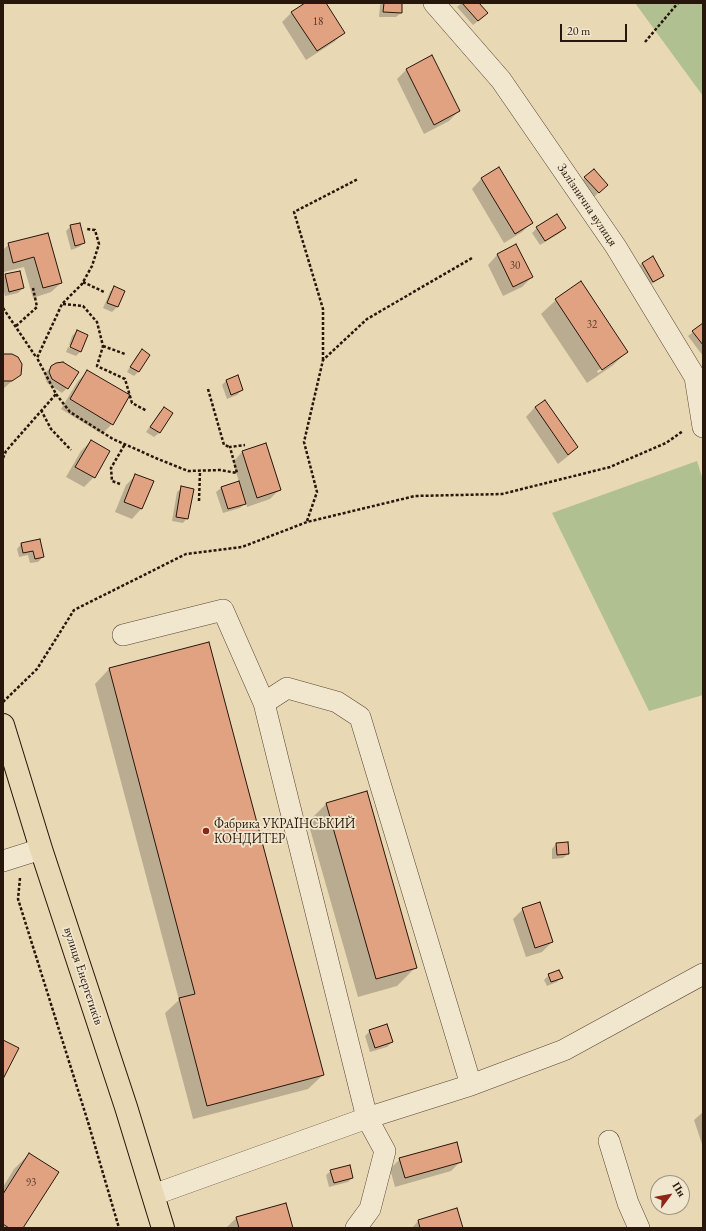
<!DOCTYPE html>
<meta charset="utf-8">
<style>
body{margin:0}
#map{position:relative;width:706px;height:1231px;overflow:hidden;background:#e9d8b4;font-family:"EB Garamond",serif}
canvas{display:block}
.frame{position:absolute;inset:0;border:4px solid #27160b;pointer-events:none}
.north{position:absolute;left:650px;top:1175px;width:40px;height:40px;box-sizing:border-box;background:#f1e6ce;border:1px solid #a09380;border-radius:50%;rotate:58deg;font-size:11px;font-weight:700;line-height:16px;text-align:center;color:#27160b}
.north::after{content:'';display:block;margin:auto;width:14px;height:18px;background:#8f2418;clip-path:polygon(50% 0,100% 100%,50% 72%,0 100%)}
.scale{position:absolute;left:560px;top:24px;width:67px;height:18px;box-sizing:border-box;border:2px solid #27160b;border-top:0;padding-left:5px;font-size:12px;line-height:14px;white-space:nowrap;color:#27160b;-webkit-text-stroke:3px #f1e6ce;paint-order:stroke}
</style>
<div id="map">
<canvas width="706" height="1231"></canvas>
<div class="frame"></div>
<div class="north">Пн</div>
<div class="scale">20 m</div>
</div>
<script>
const g = document.querySelector('canvas').getContext('2d');
g.lineJoin = 'round';
function fill(path, color) { g.fillStyle = color; g.fill(path, 'evenodd'); }
const toPath = rows => new Path2D(rows.map(r => 'M' + r).join(''));
function strokePath(path, color, width, dash) { g.strokeStyle = color; g.lineWidth = width; g.lineCap = dash ? 'butt' : 'round'; g.setLineDash(dash || []); g.stroke(path); }
function label(font, color, halo, rows, align = 'center') {
  g.font = font + ' "EB Garamond",serif'; g.lineWidth = 3.5; g.setLineDash([]); g.textBaseline = 'middle'; g.strokeStyle = halo; g.fillStyle = color; for (const [text, x, y, turn = 0] of rows) {
    g.save(); g.translate(x, y); g.rotate((+turn || 0) * Math.PI / 180); g.textAlign = isNaN(turn) ? turn : align; if (halo) g.strokeText(text, 0, 0); g.fillText(text, 0, 0); g.restore();
  }
}
fill(toPath([
 [635,3,703,3,703,96],
 [697,461,703,480,703,695,649,711,552,513]
]), '#b1c091');
fill(toPath([
 [307,3,325,3,344,33,334,42,306,60,282,22,292,12],
 [382,3,401,3,401,13,396,17,379,17,380,5],
 [462,3,477,3,482,18,473,25,457,7],
 [406,70,459,111,449,121,424,134,397,79],
 [499,169,532,222,522,232,504,243,472,189,481,179],
 [585,178,607,185,594,197,580,182],
 [71,226,84,243,79,247,71,250,66,231],
 [537,228,564,228,560,233,540,245,532,233],
 [47,234,61,283,51,292,33,298,24,267,4,272,3,250,9,244],
 [516,246,532,277,522,287,503,296,488,265,497,255],
 [642,263,663,276,658,280,648,286,638,268],
 [6,275,23,288,18,293,5,296,3,288,3,278],
 [114,287,123,291,117,307,112,312,103,308,110,292],
 [556,300,627,352,612,366,587,383,541,314],
 [612,362,612,364,598,373,597,371],
 [703,324,703,356,688,336],
 [77,331,80,351,80,352,80,350,69,345,72,336],
 [68,347,80,352,76,356,66,352],
 [142,351,149,355,138,372,134,376,127,372,137,355],
 [3,356,20,374,3,389],
 [51,367,67,388,62,393,47,383,45,377,46,372],
 [88,371,112,424,102,434,61,409,78,381],
 [226,381,242,390,237,395,227,399,222,385],
 [535,407,577,447,567,457,558,464,526,417],
 [164,408,172,413,159,433,154,437,146,432,159,413],
 [91,441,94,477,84,487,66,477,81,451],
 [266,445,280,489,270,499,247,507,246,503,240,508,223,513,216,492,221,488,239,482,233,462,242,452],
 [136,475,152,482,141,509,132,519,115,512,126,485],
 [182,488,187,518,183,523,172,521,177,492],
 [39,540,43,557,38,562,30,563,28,555,19,557,17,549,21,544],
 [109,669,323,1075,308,1089,193,1119,165,1013,179,1000,95,684],
 [327,803,416,967,397,986,358,997,308,822],
 [556,844,568,854,563,858,552,859,552,849],
 [523,909,552,942,542,952,526,957,513,919],
 [549,975,561,978,557,982,547,986,544,980],
 [370,1031,392,1042,387,1047,370,1052,365,1036],
 [703,1112,703,1147,694,1120],
 [29,1154,22,1228,3,1228,3,1187,14,1169],
 [400,1159,461,1161,451,1171,395,1187,390,1169],
 [331,1171,352,1178,348,1182,329,1187,326,1175],
 [285,1204,292,1228,226,1228,236,1218],
 [418,1221,462,1228,412,1228]
]), '#0003');
const building = toPath([
 [305,3,326,3,345,33,317,51,291,12,305,3],
 [384,3,402,3,402,13,383,12,384,3],
 [462,3,479,3,488,13,478,21,462,3],
 [432,55,460,111,434,125,406,69,432,55],
 [499,167,533,223,515,234,481,178,499,167],
 [594,169,608,185,599,193,584,177,594,169],
 [557,214,566,228,545,241,536,227,557,214],
 [80,223,85,243,75,246,70,225,80,223],
 [48,233,62,283,43,288,34,257,13,263,8,243,48,233],
 [516,244,533,277,513,287,497,254,516,244],
 [653,256,664,276,653,282,642,263,653,256],
 [20,271,24,288,9,292,5,274,20,271],
 [581,281,628,352,602,370,555,299,581,281],
 [114,286,125,291,118,307,107,303,114,286],
 [703,323,703,345,692,331,703,323],
 [77,330,88,335,81,352,70,347,77,330],
 [142,349,150,355,139,372,130,367,142,349],
 [3,354,12,354,18,357,22,364,21,375,12,381,3,381,3,354],
 [63,362,79,372,68,389,52,379,49,372,51,366,56,363,63,362],
 [87,370,130,395,113,425,70,399,87,370],
 [238,375,243,390,231,395,226,380,238,375],
 [545,400,578,447,568,455,535,407,545,400],
 [164,407,173,413,160,433,150,427,164,407],
 [91,440,110,451,95,478,75,467,91,440],
 [266,443,281,490,257,498,242,451,266,443],
 [135,474,154,481,142,509,124,502,135,474],
 [239,481,246,504,228,509,221,487,239,481],
 [181,486,194,489,188,519,176,517,181,486],
 [40,539,44,557,35,559,33,551,23,553,21,543,40,539],
 [209,642,324,1075,207,1106,179,998,195,994,109,668,209,642],
 [367,791,417,968,376,979,326,803,367,791],
 [568,842,569,854,557,855,556,843,568,842],
 [540,902,553,942,535,948,522,908,540,902],
 [559,970,563,978,551,982,548,974,559,970],
 [387,1024,393,1042,375,1048,369,1030,387,1024],
 [3,1040,19,1048,3,1079,3,1040],
 [457,1142,462,1162,405,1178,399,1158,457,1142],
 [29,1153,59,1172,23,1228,9,1228,3,1224,3,1194,29,1153],
 [350,1165,353,1178,334,1183,330,1170,350,1165],
 [286,1203,293,1228,239,1228,236,1217,286,1203],
 [457,1208,463,1228,420,1228,418,1220,457,1208]
]);
fill(building, '#e1a282');
strokePath(building, '#27160b', 1);
const minor = toPath([
 [434,3,501,80,616,247,695,377,703,427],
 [123,635,223,610,264,703,367,1118,385,1151,370,1209,356,1228],
 [264,703,287,688,337,702,360,717,471,1085],
 [3,861,41,849],
 [609,1141,628,1203,639,1228],
 [153,1195,367,1118,471,1085,564,1050,703,974]
]);
const major = toPath([
 [3,725,41,849,126,1107,163,1228]
]);
strokePath(minor, '#584635', 22);
strokePath(major, '#27160b', 24);
strokePath(toPath([
 [645,42,678,3],
 [83,282,104,292],
 [63,304,83,306,97,322,103,346,97,366,125,379,132,403,147,411],
 [3,308,36,357],
 [16,326,37,307,33,288],
 [103,346,125,354],
 [323,360,323,309,294,212,358,179],
 [208,389,224,445,230,447],
 [56,394,70,412,113,439,158,459,188,471,220,470,237,473,230,447,245,445],
 [41,410,51,429,71,450],
 [3,458,6,451,56,394,37,358,62,304,82,284,92,266,99,244,95,230,87,229],
 [120,484,112,481,111,468,125,444],
 [199,501,200,471],
 [307,521,317,492,304,442,323,360,367,319,472,258],
 [3,702,37,669,74,610,186,554,242,547,307,522,415,496,502,494,610,467,666,443,683,431],
 [20,878,18,899,88,1122,119,1228]
]), '#27160b', 2.5, [3, 2]);
strokePath(minor, '#f1e6ce', 21);
strokePath(major, '#e9d8b4', 22);
for (const [x, y, r, color] of [
 [206,831,4,"#8f2418"]
]) { const dot = new Path2D(); dot.arc(x, y, r, 0, 2 * Math.PI); g.fillStyle = color; g.fill(dot); strokePath(dot, '#f1e6ce', 1.5); }
label('11px', '#563929', null, [
 ["18",318,22],
 ["30",515,266],
 ["32",592,325],
 ["93",31,1183]
]);
label('13px', '#27160b', '#f1e6ce', [
 ["Залізнична вулиця",587,205,56],
 ["вулиця Енергетиків",83,976,72]
]);
label('13px', '#27160b', '#f1e6ce', [
 ["Фабрика УКРАЇНСЬКИЙ",214,824],
 ["КОНДИТЕР",214,839]
], 'left');
</script>
